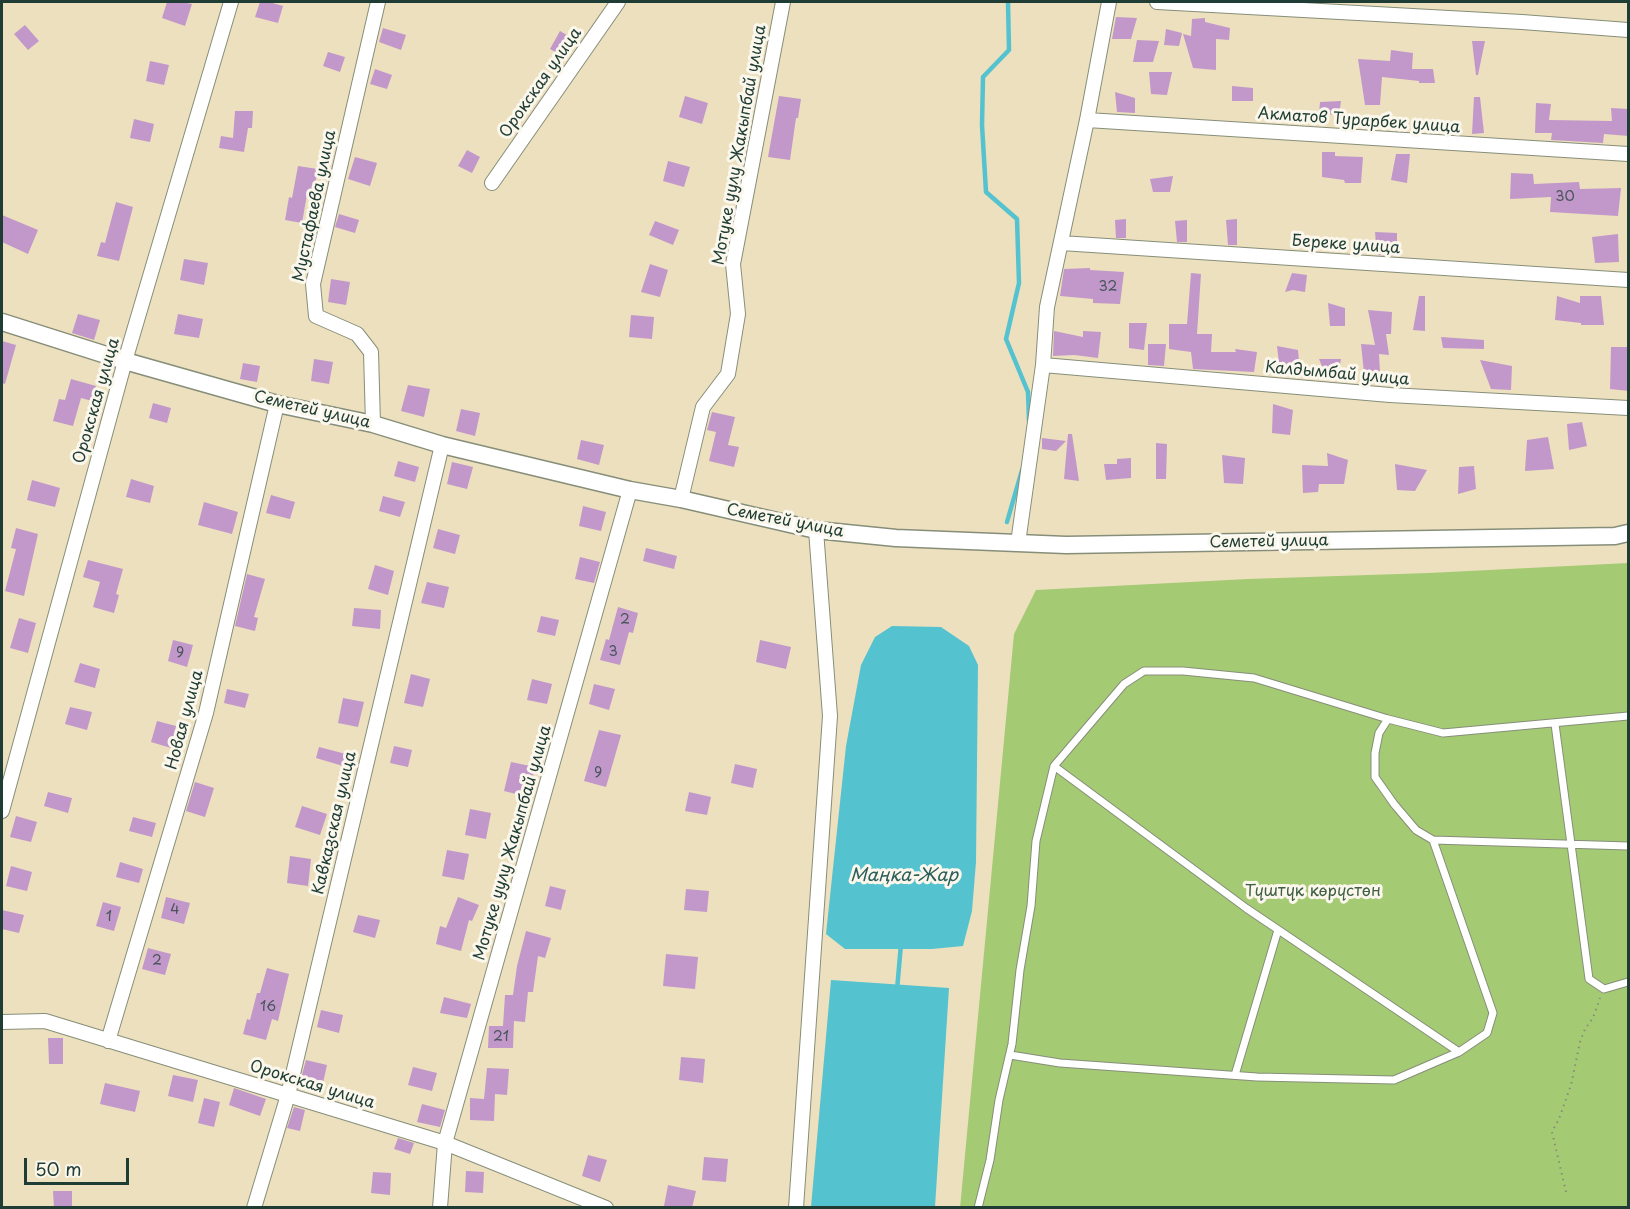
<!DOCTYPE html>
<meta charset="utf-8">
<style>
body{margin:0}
#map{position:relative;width:1630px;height:1209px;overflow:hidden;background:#ede0be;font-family:"Playpen Sans",sans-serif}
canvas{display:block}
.frame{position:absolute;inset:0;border:3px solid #1f3d34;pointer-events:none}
.scale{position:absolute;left:24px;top:1158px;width:105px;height:27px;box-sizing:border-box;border:3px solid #1f3d34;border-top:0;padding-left:8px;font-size:18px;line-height:21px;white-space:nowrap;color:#1f3d34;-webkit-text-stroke:4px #fbf7ec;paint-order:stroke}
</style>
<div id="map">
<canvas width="1630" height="1209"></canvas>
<div class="frame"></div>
<div class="scale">50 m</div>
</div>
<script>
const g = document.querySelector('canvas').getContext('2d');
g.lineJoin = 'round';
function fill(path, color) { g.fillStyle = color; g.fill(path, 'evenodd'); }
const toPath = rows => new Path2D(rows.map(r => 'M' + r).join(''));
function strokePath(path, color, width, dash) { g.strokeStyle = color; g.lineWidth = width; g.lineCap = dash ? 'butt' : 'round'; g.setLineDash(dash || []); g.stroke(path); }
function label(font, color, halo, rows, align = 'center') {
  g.font = font + ' "Playpen Sans",sans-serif'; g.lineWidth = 6; g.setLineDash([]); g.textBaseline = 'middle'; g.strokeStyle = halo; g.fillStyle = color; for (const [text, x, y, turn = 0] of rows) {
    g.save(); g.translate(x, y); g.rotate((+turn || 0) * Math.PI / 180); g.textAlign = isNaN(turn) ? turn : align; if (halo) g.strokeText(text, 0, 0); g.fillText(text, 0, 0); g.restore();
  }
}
fill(toPath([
 [1628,563,1628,1207,960,1208,1014,634,1036,590,1248,579,1429,573]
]), '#a5ca74');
fill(toPath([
 [892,626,941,627,969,646,978,665,976,862,972,911,963,946,932,949,845,949,826,934,846,746,861,665,875,637],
 [831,980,949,988,935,1207,811,1207]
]), '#55c2cf');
strokePath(toPath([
 [1008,2,1009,50,983,77,982,125,986,192,1017,219,1019,283,1006,339,1028,392,1029,421],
 [1007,522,1022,470],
 [897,990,901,944]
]), '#55c2cf', 4.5);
fill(toPath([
 [167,2,182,2,192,4,185,26,162,18],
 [260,2,269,2,283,6,278,23,255,17],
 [1116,17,1137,18,1131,39,1112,39],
 [1205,18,1205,22,1230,28,1229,40,1216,39,1216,70,1193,68,1183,34,1191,36,1192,19],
 [25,25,39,41,28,50,14,34],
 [383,28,406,35,401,50,379,42],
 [1166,29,1182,33,1179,46,1164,45],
 [560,31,577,41,567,58,550,49],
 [1137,40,1159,41,1153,62,1133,62],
 [1472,41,1485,41,1478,75,1476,75],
 [1391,50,1413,53,1412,69,1433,69,1435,83,1419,83,1419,81,1382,77,1380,105,1365,105,1358,59,1390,61],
 [328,52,345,57,340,72,323,66],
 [150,61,169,65,164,85,146,81],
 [375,69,392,75,387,89,370,84],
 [1149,72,1172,72,1167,95,1151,94],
 [1232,86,1253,88,1253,101,1232,101],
 [1115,92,1135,98,1135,113,1117,112],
 [685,96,708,103,702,124,679,117],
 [779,96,801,99,798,118,796,118,790,160,768,157],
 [1474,97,1480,97,1484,133,1472,134],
 [1341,101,1339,115,1319,114,1320,102],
 [1536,103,1551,104,1549,120,1612,121,1611,108,1629,109,1629,136,1604,134,1603,143,1551,140,1552,133,1535,133],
 [235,111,253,111,252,128,248,128,244,152,219,148,221,136,233,138],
 [134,119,154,124,150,142,130,138],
 [467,150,480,157,472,173,458,166],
 [1322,152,1335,152,1335,156,1363,157,1361,183,1345,183,1344,180,1322,177],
 [1396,154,1410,154,1407,183,1391,180],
 [355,157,377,163,370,186,348,179],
 [668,161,690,167,684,187,663,181],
 [298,166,318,169,314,190,308,189,302,223,285,220,289,197,292,198],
 [1511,173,1533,174,1534,184,1579,182,1580,189,1621,188,1618,216,1550,212,1551,197,1510,199],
 [1173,176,1170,192,1153,192,1150,179],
 [116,202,133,207,119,261,97,256,101,242,105,243],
 [339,214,359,220,355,233,335,227],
 [2,215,38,230,28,254,2,242],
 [1126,219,1126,238,1116,238,1115,220],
 [1237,219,1237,245,1228,245,1226,220],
 [1187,220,1187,242,1177,242,1175,221],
 [655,221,679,230,673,245,649,235],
 [1375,232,1397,233,1397,256,1377,255],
 [1618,234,1619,262,1595,263,1592,237],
 [184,259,208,263,204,285,180,280],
 [650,264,668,270,660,297,641,292],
 [1090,268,1090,270,1124,272,1120,304,1093,303,1093,299,1060,296,1064,269],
 [1191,273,1201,274,1197,334,1212,334,1211,352,1236,352,1235,349,1257,352,1254,372,1193,369,1191,352,1169,349,1169,324,1187,324],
 [1292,273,1307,275,1305,292,1293,290,1285,292],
 [331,279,350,282,346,305,328,302],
 [1419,296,1425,296,1425,331,1413,330],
 [1557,296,1580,303,1580,296,1601,296,1604,325,1581,325,1581,323,1555,320],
 [1328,303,1345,308,1345,326,1330,326],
 [1368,310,1392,312,1391,334,1386,334,1389,355,1379,354,1380,372,1364,373,1361,344,1375,345],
 [78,314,100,320,94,340,72,333],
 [178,314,203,319,199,338,174,334],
 [631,315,654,317,652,339,629,337],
 [1129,323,1147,323,1144,350,1129,348],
 [1054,331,1083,337,1083,331,1101,332,1098,358,1074,355,1053,356],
 [1441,337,1484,340,1484,349,1443,348],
 [2,341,16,345,5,384,2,383],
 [1148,344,1166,344,1164,366,1148,365],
 [1277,346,1298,350,1300,372,1280,372],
 [1611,347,1629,347,1629,391,1610,389],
 [314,359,333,362,329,384,311,381],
 [1319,359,1341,359,1338,375,1325,374],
 [1480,360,1512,366,1511,390,1491,389],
 [243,363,260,366,257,382,240,379],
 [71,379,96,386,92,401,81,398,73,426,53,421,59,399,65,400],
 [408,385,430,389,424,417,401,411],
 [153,403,171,408,167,423,149,418],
 [1273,404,1293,410,1290,435,1272,433],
 [461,409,480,413,475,436,456,431],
 [712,412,735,417,728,445,739,447,734,467,709,461,716,432,707,430],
 [1582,422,1587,446,1569,450,1567,424],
 [1068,434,1072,434,1079,481,1064,479],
 [1548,437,1554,469,1525,471,1527,440],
 [1042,438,1066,441,1056,451,1042,449],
 [581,440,604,445,599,465,577,459],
 [1156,443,1167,444,1166,479,1156,479],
 [1327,453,1348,460,1344,484,1319,484,1318,492,1303,493,1302,465,1328,466],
 [1222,455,1245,458,1243,484,1224,483],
 [1131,458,1131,478,1106,480,1104,464,1117,464,1117,459],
 [398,461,419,467,415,482,394,476],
 [452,462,473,467,467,489,447,484],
 [1395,464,1427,470,1415,491,1397,490],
 [1474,466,1476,489,1458,494,1459,467],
 [131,479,154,486,150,503,126,497],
 [32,480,60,488,55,507,27,500],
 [271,495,295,502,290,519,266,513],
 [383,496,405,502,400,517,379,511],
 [204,502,238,512,232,534,198,525],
 [583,506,606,512,601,531,579,526],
 [16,528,38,534,24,596,5,591,16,549,11,548],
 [438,529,460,535,455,554,433,548],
 [646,548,677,556,674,569,643,561],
 [580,557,600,562,594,583,575,579],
 [88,560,123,569,116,594,119,595,114,613,93,607,100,582,83,577],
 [375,565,394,571,388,595,368,589],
 [247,574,265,579,254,617,258,618,255,631,235,626],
 [427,582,449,587,444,608,421,603],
 [618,607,638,613,633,633,629,632,620,665,600,660,606,639,609,640],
 [354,608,381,610,380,629,352,626],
 [541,616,559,620,555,636,537,632],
 [19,618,36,623,28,653,10,648],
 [173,640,193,645,187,667,168,661],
 [760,640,791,647,786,669,756,662],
 [80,663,100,669,95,688,74,682],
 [411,674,430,679,423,707,404,703],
 [532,679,552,684,547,704,527,700],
 [594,684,615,689,609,710,589,704],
 [227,689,249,694,245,708,224,703],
 [343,698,364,702,358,727,338,723],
 [70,707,92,712,87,730,65,724],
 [157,721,176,726,171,748,151,742],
 [599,730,621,735,606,787,584,781],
 [394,746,412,750,408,767,390,763],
 [319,747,346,754,343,766,316,758],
 [511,762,535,767,528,797,504,791],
 [735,764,757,769,753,788,731,783],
 [195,782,214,788,205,817,186,811],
 [48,792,72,798,68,813,44,806],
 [689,792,711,797,707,815,685,811],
 [302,806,327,814,320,835,295,827],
 [470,809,491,813,486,839,465,835],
 [16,816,37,822,31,842,10,837],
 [133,817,156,823,152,837,129,831],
 [447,850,469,854,464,880,442,876],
 [290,856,311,859,308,886,287,883],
 [120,862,143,869,139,883,116,877],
 [11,866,32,872,27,891,6,886],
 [550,886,566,890,561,910,545,906],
 [686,889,709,891,707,912,684,910],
 [166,897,190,903,184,924,161,918],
 [458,897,479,905,472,921,469,920,461,951,436,944,440,926,446,928],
 [103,902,121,907,114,931,96,926],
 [2,910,24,915,19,933,2,929],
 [358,915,380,920,375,938,353,932],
 [526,931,551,938,545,958,538,956,533,992,528,992,525,1022,514,1021,513,1048,488,1048,489,1026,503,1026,505,995,513,995,517,966],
 [148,948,171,954,165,975,142,969],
 [666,954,698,957,695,989,663,986],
 [267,968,289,974,278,1021,272,1019,266,1040,243,1034,247,1019,250,1020,257,993,260,993],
 [444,997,471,1004,467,1018,440,1013],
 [321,1010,343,1015,339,1033,317,1027],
 [48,1038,63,1038,63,1064,49,1064],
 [681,1057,705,1059,703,1083,679,1080],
 [306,1060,327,1065,323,1083,301,1078],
 [413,1067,437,1073,432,1091,408,1085],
 [487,1068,509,1069,507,1095,495,1094,494,1121,470,1120,470,1098,484,1099],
 [173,1075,198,1080,193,1102,168,1096],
 [105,1083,140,1091,135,1112,100,1104],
 [234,1088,266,1099,260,1116,229,1105],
 [204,1098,220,1102,214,1127,198,1123],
 [422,1104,445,1110,440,1127,417,1122],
 [294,1107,305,1110,300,1131,287,1128],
 [398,1138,414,1143,410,1154,394,1149],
 [588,1155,607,1160,600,1182,582,1176],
 [704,1157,728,1159,726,1182,702,1180],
 [466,1171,484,1172,483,1193,465,1192],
 [373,1172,391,1173,390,1195,371,1193],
 [668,1185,696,1191,692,1208,664,1206],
 [53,1191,72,1191,72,1208,54,1208]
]), '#c298ca');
const service = toPath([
 [1388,719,1379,733,1375,753,1375,777,1394,804,1416,830,1433,840,1628,846],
 [1555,724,1589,979,1604,989,1628,982],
 [1054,766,1246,908,1459,1052],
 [1010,1055,1060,1063,1257,1077,1394,1080,1459,1052,1487,1033,1493,1013,1433,840],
 [1235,1075,1278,930],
 [978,1208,990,1160,999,1100,1012,1044,1020,970,1031,906,1036,841,1054,766,1124,684,1144,671,1183,671,1254,678,1388,719,1443,733,1628,716]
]);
const minor = toPath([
 [1157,2,1522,22,1628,30],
 [1087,120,1628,154],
 [492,183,618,2],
 [1061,243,1628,280],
 [1043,365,1390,395,1628,408],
 [373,424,371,352,357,334,316,316,313,284,378,2],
 [681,499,703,407,728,374,738,314,733,264,783,2],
 [1018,543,1043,365,1047,307,1087,120,1109,2],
 [2,811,125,361,231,2],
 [2,1022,45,1021,445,1143,606,1208],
 [108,1041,206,713,277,404],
 [254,1208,288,1095,442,445],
 [440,1208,445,1143,630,490],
 [796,1208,830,716,816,530]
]);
const tertiary = toPath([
 [2,322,125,361,277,404,373,424,442,445,630,490,681,499,816,530,896,538,1066,545,1615,536,1628,533]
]);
strokePath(service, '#868e79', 9);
strokePath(minor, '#868e79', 16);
strokePath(tertiary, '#868e79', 19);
strokePath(toPath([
 [1566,1192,1552,1132,1559,1119,1571,1085,1580,1042,1585,1029,1593,1018,1600,998]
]), '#868e79', 2, [1.5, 4.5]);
strokePath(service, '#fff', 7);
strokePath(minor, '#fff', 14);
strokePath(tertiary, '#fff', 16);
label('14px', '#48545a', null, [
 ["30",1565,197],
 ["32",1108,287],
 ["2",625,620],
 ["3",613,652],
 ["9",180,653],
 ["9",598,773],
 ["4",175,910],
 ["1",109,917],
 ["2",157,961],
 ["16",268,1007],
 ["21",501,1037]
]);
label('16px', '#1f3d34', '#fbf7ec', [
 ["Орокская улица",541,83,-55],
 ["Акматов Турарбек улица",1359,121,4],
 ["Мотуке уулу Жакыпбай улица",740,145,-80],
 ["Мустафаева улица",315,206,-78],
 ["Береке улица",1346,245,4],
 ["Калдымбай улица",1337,374,5],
 ["Орокская улица",97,401,-74],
 ["Семетей улица",312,410,13],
 ["Семетей улица",785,521,11],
 ["Семетей улица",1269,542,-1],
 ["Новая улица",185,720,-75],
 ["Кавказская улица",335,823,-77],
 ["Мотуке уулу Жакыпбай улица",513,843,-74],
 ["Орокская улица",312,1085,17]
]);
label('16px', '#406044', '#fbf7ec', [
 ["Түштүк көрүстөн",1313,892]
]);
label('italic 18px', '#2c5e5b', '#fbf7ec', [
 ["Маңка-Жар",904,876]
]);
</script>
